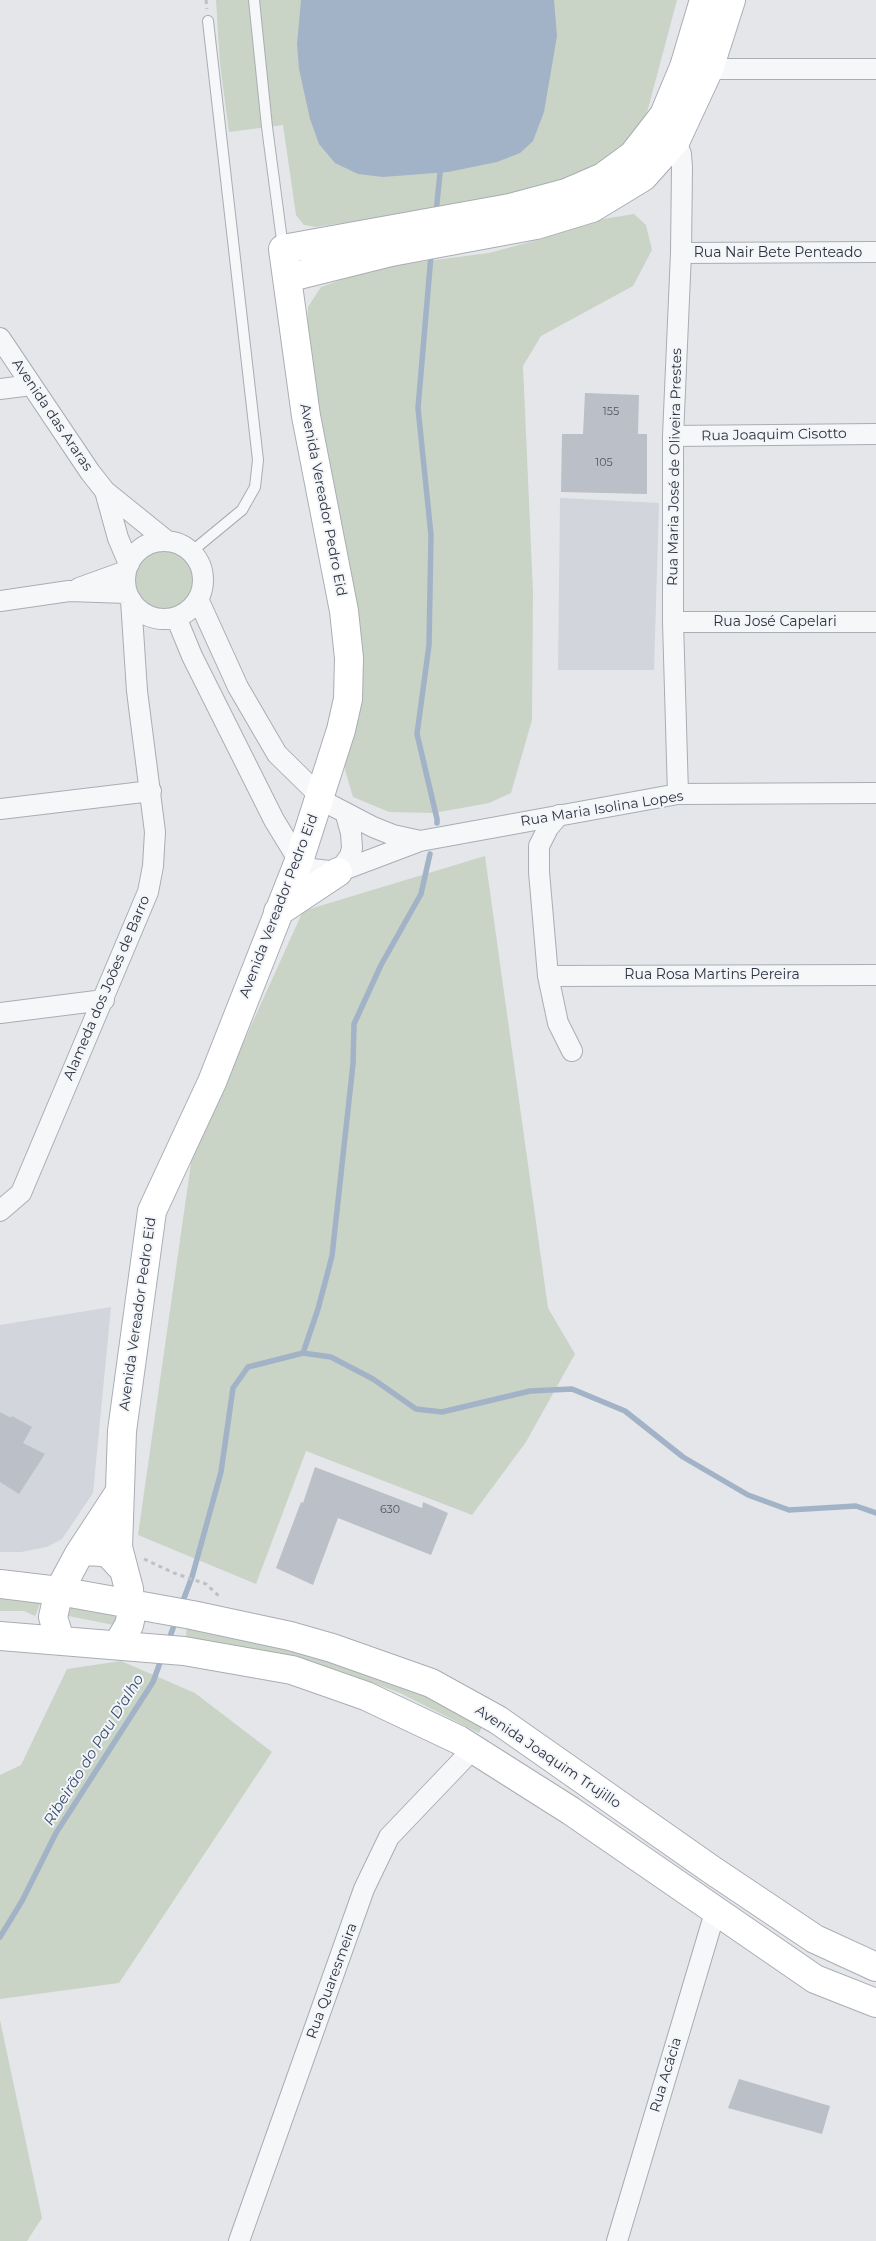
<!DOCTYPE html>
<meta charset="utf-8">
<style>
body{margin:0}
canvas{display:block;background:#e4e6ea}
</style>
<canvas width="876" height="2241"></canvas>
<script>
const g = document.querySelector('canvas').getContext('2d');
g.lineJoin = 'round';
function fill(path, color) { g.fillStyle = color; g.fill(path, 'evenodd'); }
const toPath = rows => new Path2D(rows.map(r => 'M' + r).join(''));
function strokePath(path, color, width, dash) { g.strokeStyle = color; g.lineWidth = width; g.lineCap = dash ? 'butt' : 'round'; g.setLineDash(dash || []); g.stroke(path); }
function label(font, color, halo, rows, align = 'center') {
  g.font = font + ' Montserrat,sans-serif'; g.lineWidth = 4; g.setLineDash([]); g.textBaseline = 'middle'; g.strokeStyle = halo; g.fillStyle = color; for (const [text, x, y, turn = 0] of rows) {
    g.save(); g.translate(x, y); g.rotate((+turn || 0) * Math.PI / 180); g.textAlign = isNaN(turn) ? turn : align; if (halo) g.strokeText(text, 0, 0); g.fillText(text, 0, 0); g.restore();
  }
}
fill(toPath([
 [560,498,659,503,654,670,558,670],
 [111,1307,93,1493,62,1539,47,1547,21,1552,0,1552,0,1325]
]), '#d2d5dc');
fill(toPath([
 [216,0,677,0,645,120,623,148,588,172,498,200,316,227,304,225,296,215,283,125,229,132,220,64],
 [634,214,646,225,652,250,633,286,541,336,523,366,533,592,532,720,511,793,489,803,434,813,389,812,353,797,345,770,347,731,306,341,308,307,321,287,363,272,403,264,489,253,541,239,591,221],
 '132 579a31 31 0 1 1 62 0a31 31 0 1 1-62 0Z',
 [485,856,548,1308,575,1354,526,1442,472,1515,306,1451,256,1584,138,1535,192,1156,303,911],
 [0,1589,42,1599,35,1616,24,1611,0,1611],
 [70,1602,122,1609,119,1626,63,1615],
 [187,1622,244,1634,396,1681,482,1727,479,1733,400,1693,338,1670,301,1660,212,1644,186,1637],
 [121,1661,195,1693,272,1752,119,1983,0,1999,0,1775,21,1765,67,1669],
 [0,2020,42,2218,27,2241,0,2241]
]), '#c9d4c6');
fill(toPath([
 [301,0,554,0,557,36,544,112,533,141,520,153,497,162,448,172,383,177,358,174,335,163,319,144,310,119,299,69,297,44]
]), '#a2b3c7');
strokePath(toPath([
 [436,212,441,164],
 [431,255,418,408,431,535,429,645,417,734,437,819,437,823],
 [303,1353,318,1309,332,1256,353,1064,354,1024,381,965,421,894,430,854],
 [181,1606,192,1577,221,1472,233,1388,248,1367,303,1353,331,1357,373,1379,416,1409,442,1412,530,1391,572,1389,625,1411,683,1457,748,1495,789,1510,856,1506,876,1513],
 [168,1642,176,1620],
 [0,1937,22,1901,56,1833,153,1682,162,1657]
]), '#a2b3c7', 5.5);
fill(toPath([
 [585,393,639,395,638,434,647,434,647,494,561,492,562,434,583,434],
 [0,1412,11,1418,12,1416,32,1427,23,1443,45,1454,19,1494,0,1482],
 [315,1467,422,1508,423,1502,448,1513,431,1555,338,1518,313,1585,276,1568,301,1502,303,1503],
 [739,2079,830,2106,822,2134,728,2108]
]), '#bbbfc7');
const lane = toPath([
 [254,0,267,127,283,248],
 [191,552,242,510,255,487,258,460,208,21]
]);
const street = toPath([
 [709,69,876,69],
 [672,131,681,154,682,167,681,253,673,436,673,622,678,794],
 [681,253,876,252],
 [0,338,90,472,105,491,167,541],
 [0,389,31,385],
 [673,436,876,434],
 [105,491,118,538,129,564],
 '125 580a39 39 0 1 1 78 0a39 39 0 1 1-78 0Z',
 [79,588,126,571],
 [198,599,238,687,277,754,327,803,373,827,393,835,420,841],
 [0,601,69,591,127,593],
 [176,617,192,656,274,820,299,861,312,869,338,872,420,841,678,794,876,793],
 [673,622,876,622],
 [0,809,151,791],
 [559,815,548,828,539,846,539,872,548,976,558,1023,572,1051],
 [338,872,350,856,352,848,351,833,346,815],
 [548,976,876,975],
 [0,1013,104,1000],
 [0,1211,21,1193,148,892,153,866,155,832,137,691,131,600],
 [239,2241,364,1889,389,1837,473,1749],
 [617,2241,716,1909]
]);
const secondary = toPath([
 [287,278,391,252,536,225,592,208,643,177,676,140,709,69,731,0],
 [278,912,338,872],
 [79,1554,119,1493],
 [124,1570,118,1547,122,1431,152,1211,212,1082,299,861,341,730,348,699,349,658,344,611,306,416,283,249,510,208,566,193,603,177,633,155,664,115,684,67,704,0],
 [0,1584,59,1591,192,1615,290,1636,332,1648,431,1683,498,1720,712,1870,815,1939,876,1967],
 [0,1636,184,1651,292,1670,366,1696,459,1740,571,1811,815,1979,876,2003],
 [60,1640,53,1617,59,1591,79,1554,84,1551,103,1552,110,1555,124,1570,129,1589,131,1616,129,1625,118,1644]
]);
strokePath(lane, '#a9adb4', 12);
strokePath(street, '#a9adb4', 22);
strokePath(secondary, '#a9adb4', 30);
strokePath(toPath([
 [206,0,207,9],
 [144,1559,174,1573,206,1584,221,1598]
]), '#bec0c5', 3, [4, 4]);
strokePath(lane, '#f6f7f9', 10);
strokePath(street, '#f6f7f9', 20);
strokePath(secondary, '#fff', 28);
label('11px', '#505762', null, [
 ["155",611,412],
 ["105",604,463],
 ["630",390,1510]
]);
label('14px', '#2d3441', '#f3f5f8', [
 ["Rua Nair Bete Penteado",778,253],
 ["Avenida das Araras",52,415,56],
 ["Rua Joaquim Cisotto",774,435,-1],
 ["Rua Maria José de Oliveira Prestes",675,467,-89],
 ["Avenida Vereador Pedro Eid",323,500,79],
 ["Rua José Capelari",775,622],
 ["Rua Maria Isolina Lopes",602,809,-9],
 ["Avenida Vereador Pedro Eid",279,906,-69],
 ["Rua Rosa Martins Pereira",712,975],
 ["Alameda dos Joões de Barro",107,988,-67],
 ["Avenida Vereador Pedro Eid",138,1314,-82],
 ["Avenida Joaquim Trujillo",548,1757,34],
 ["Rua Quaresmeira",332,1981,-70],
 ["Rua Acácia",666,2075,-73]
]);
label('italic 15px', '#3a5172', '#f3f5f8', [
 ["Ribeirão do Pau D'alho",94,1750,-58]
]);
</script>
